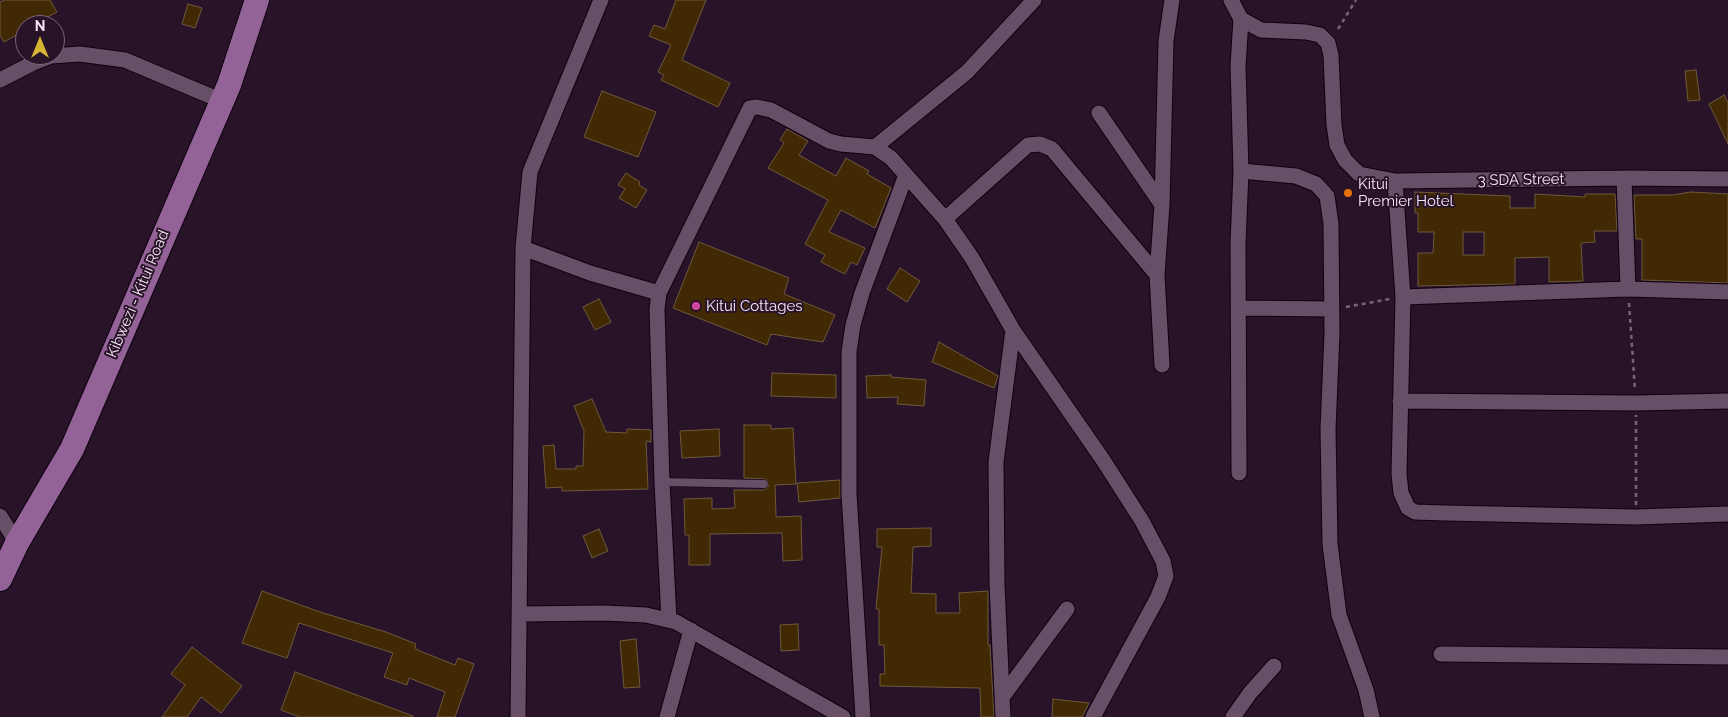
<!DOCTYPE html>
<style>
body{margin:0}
#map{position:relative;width:1728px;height:717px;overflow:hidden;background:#281328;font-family:Raleway,sans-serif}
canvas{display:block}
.north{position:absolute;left:15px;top:15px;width:50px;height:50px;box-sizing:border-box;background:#281328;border:1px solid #7b687a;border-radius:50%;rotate:0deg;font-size:14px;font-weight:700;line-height:20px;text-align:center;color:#f7e8f6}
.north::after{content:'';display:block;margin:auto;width:18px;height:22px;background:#d8b434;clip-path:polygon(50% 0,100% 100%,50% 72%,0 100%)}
</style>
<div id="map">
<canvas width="1728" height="717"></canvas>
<div class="north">N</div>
</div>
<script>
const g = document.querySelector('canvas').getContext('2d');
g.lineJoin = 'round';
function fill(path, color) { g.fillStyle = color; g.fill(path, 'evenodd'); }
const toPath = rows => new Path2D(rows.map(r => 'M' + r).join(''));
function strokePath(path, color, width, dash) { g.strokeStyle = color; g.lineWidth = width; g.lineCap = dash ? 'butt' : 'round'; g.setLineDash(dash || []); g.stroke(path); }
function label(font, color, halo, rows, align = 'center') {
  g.font = font + ' Raleway,sans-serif'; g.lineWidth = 4; g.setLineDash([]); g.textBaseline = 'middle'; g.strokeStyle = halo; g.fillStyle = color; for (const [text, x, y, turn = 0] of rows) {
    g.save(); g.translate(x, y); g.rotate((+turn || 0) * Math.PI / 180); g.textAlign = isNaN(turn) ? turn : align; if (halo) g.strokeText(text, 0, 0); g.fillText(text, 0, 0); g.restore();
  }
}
const building = toPath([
 [4,0,50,0,57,12,33,25,25,25,25,30,4,42,0,36,0,2,4,0],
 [676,0,706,0,682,60,730,83,718,107,661,80,664,75,658,72,671,45,649,36,654,25,665,29,676,0],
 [188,4,202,8,195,28,182,24,188,4],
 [1696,70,1700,100,1688,101,1685,71,1696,70],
 [602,91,656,112,638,157,584,137,602,91],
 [1724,95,1728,103,1728,144,1709,104,1724,95],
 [787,129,808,141,799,155,836,176,846,158,869,171,867,174,891,188,875,228,841,210,829,232,865,248,857,265,851,262,845,274,821,262,825,255,805,244,828,200,768,168,784,143,780,140,787,129],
 [626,173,640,182,639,185,647,190,636,208,619,198,625,189,618,185,626,173],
 [1415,192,1510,196,1510,208,1535,208,1535,194,1585,197,1585,194,1615,194,1617,231,1594,231,1595,242,1581,243,1583,281,1549,282,1549,257,1515,258,1515,284,1418,286,1418,253,1433,253,1434,232,1418,232,1418,213,1415,213,1415,192],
 [1463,232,1484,232,1484,255,1463,255,1463,232],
 [1691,192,1728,194,1728,283,1642,280,1642,239,1636,239,1634,195,1672,195,1691,192],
 [699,242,789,278,784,294,835,315,823,342,771,334,767,345,673,308,699,242],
 [900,268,920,281,907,302,887,289,900,268],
 [599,299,611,322,595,330,583,307,599,299],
 [939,342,998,376,994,388,932,362,939,342],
 [772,373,836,375,836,398,771,396,772,373],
 [891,375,891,377,926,380,924,406,897,404,898,397,867,398,866,376,891,375],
 [592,399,606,432,627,433,627,429,651,430,651,442,646,441,648,489,562,491,562,487,546,488,543,446,554,445,556,469,576,469,576,466,583,466,584,431,574,406,592,399],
 [744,425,771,425,771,429,793,428,796,484,775,485,776,517,801,516,802,560,783,561,782,533,710,534,710,565,689,565,689,535,685,535,684,499,712,498,712,509,735,508,734,490,764,490,769,486,766,479,744,478,744,425],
 [719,429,720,456,682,458,680,431,719,429],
 [840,480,840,498,799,502,797,483,840,480],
 [931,528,931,546,913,547,911,593,936,594,936,613,960,613,959,593,988,591,988,645,990,645,994,717,981,717,980,688,880,686,880,674,885,674,884,645,879,645,879,609,876,609,882,547,877,547,877,529,931,528],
 [599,529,608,551,592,558,583,536,599,529],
 [262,591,320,612,386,632,416,644,415,648,420,651,455,665,458,658,474,664,455,717,437,717,445,692,409,678,407,685,384,677,393,653,299,623,287,658,242,643,262,591],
 [798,624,799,650,781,651,780,625,798,624],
 [636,639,640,687,624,688,620,641,636,639],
 [192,647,242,686,221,713,201,697,187,717,162,717,185,685,171,674,192,647],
 [295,672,413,716,413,717,300,717,281,710,295,672],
 [1053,699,1089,703,1082,717,1052,717,1053,699]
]);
fill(building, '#412a03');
strokePath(building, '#6e593d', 1);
const lane = toPath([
 [662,482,764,484]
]);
const street = toPath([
 [1231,0,1241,19,1261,30,1306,32,1320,35,1328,43,1331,55,1334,125,1337,145,1345,160,1359,174,1395,181,1624,178,1728,179],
 [0,80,33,63,51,56,80,54,125,60,222,101],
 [1099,113,1162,205],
 [875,147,967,72,1034,0],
 [1241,171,1296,176,1316,184,1327,196,1331,224,1332,333,1328,429,1330,544,1339,615,1366,690,1372,717],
 [1624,178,1628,289],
 [1395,181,1403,297,1399,474,1401,493,1408,508,1415,512,1445,513,1635,517,1728,514],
 [945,219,1028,145,1040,144,1052,149,1157,275],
 [523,248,590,273,659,293,657,309,662,482,669,620],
 [659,293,750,108,757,107,771,110,829,141,841,144,875,147,891,158,945,219,972,258,1013,330,1103,460,1142,521,1163,561,1166,576,1158,597,1093,717],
 [1403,297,1628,289,1728,292],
 [1239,308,1332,309],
 [1162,365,1157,275,1162,205,1166,41,1172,0],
 [1400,401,1636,403,1728,401],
 [1239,473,1238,244,1241,171,1238,66,1241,19],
 [0,516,17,543],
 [519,614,605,613,646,615,676,622,843,717],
 [1441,654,1728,657],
 [1003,696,1067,609],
 [518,717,523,248,530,172,601,0],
 [667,717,691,630],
 [863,717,849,494,849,352,853,325,862,293,906,175],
 [1003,717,997,585,996,462,1013,330],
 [1233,717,1250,693,1274,666]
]);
const primary = toPath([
 [0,579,17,543,72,449,229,85,257,0]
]);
strokePath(lane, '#100111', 9);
strokePath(street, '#100111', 17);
strokePath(primary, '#100111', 26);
strokePath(toPath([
 [1338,29,1356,0],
 [1629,303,1635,390],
 [1346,307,1390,299],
 [1636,505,1636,415]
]), '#786577', 2.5, [4, 4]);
strokePath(lane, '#674f67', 8);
strokePath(street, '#674f67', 15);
strokePath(primary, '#936297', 24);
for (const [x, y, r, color] of [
 [1348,193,5,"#e8710a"],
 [696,306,5,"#d1479c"]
]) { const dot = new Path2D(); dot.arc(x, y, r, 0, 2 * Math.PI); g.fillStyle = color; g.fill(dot); strokePath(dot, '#281328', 2); }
label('15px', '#f7e8f6', '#281328', [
 ["3 SDA Street",1521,180,-1],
 ["Kibwezi - Kitui Road",138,294,-67]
]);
label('15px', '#f7e8f6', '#281328', [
 ["Kitui",1358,184],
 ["Premier Hotel",1358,201],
 ["Kitui Cottages",706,306]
], 'left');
</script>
